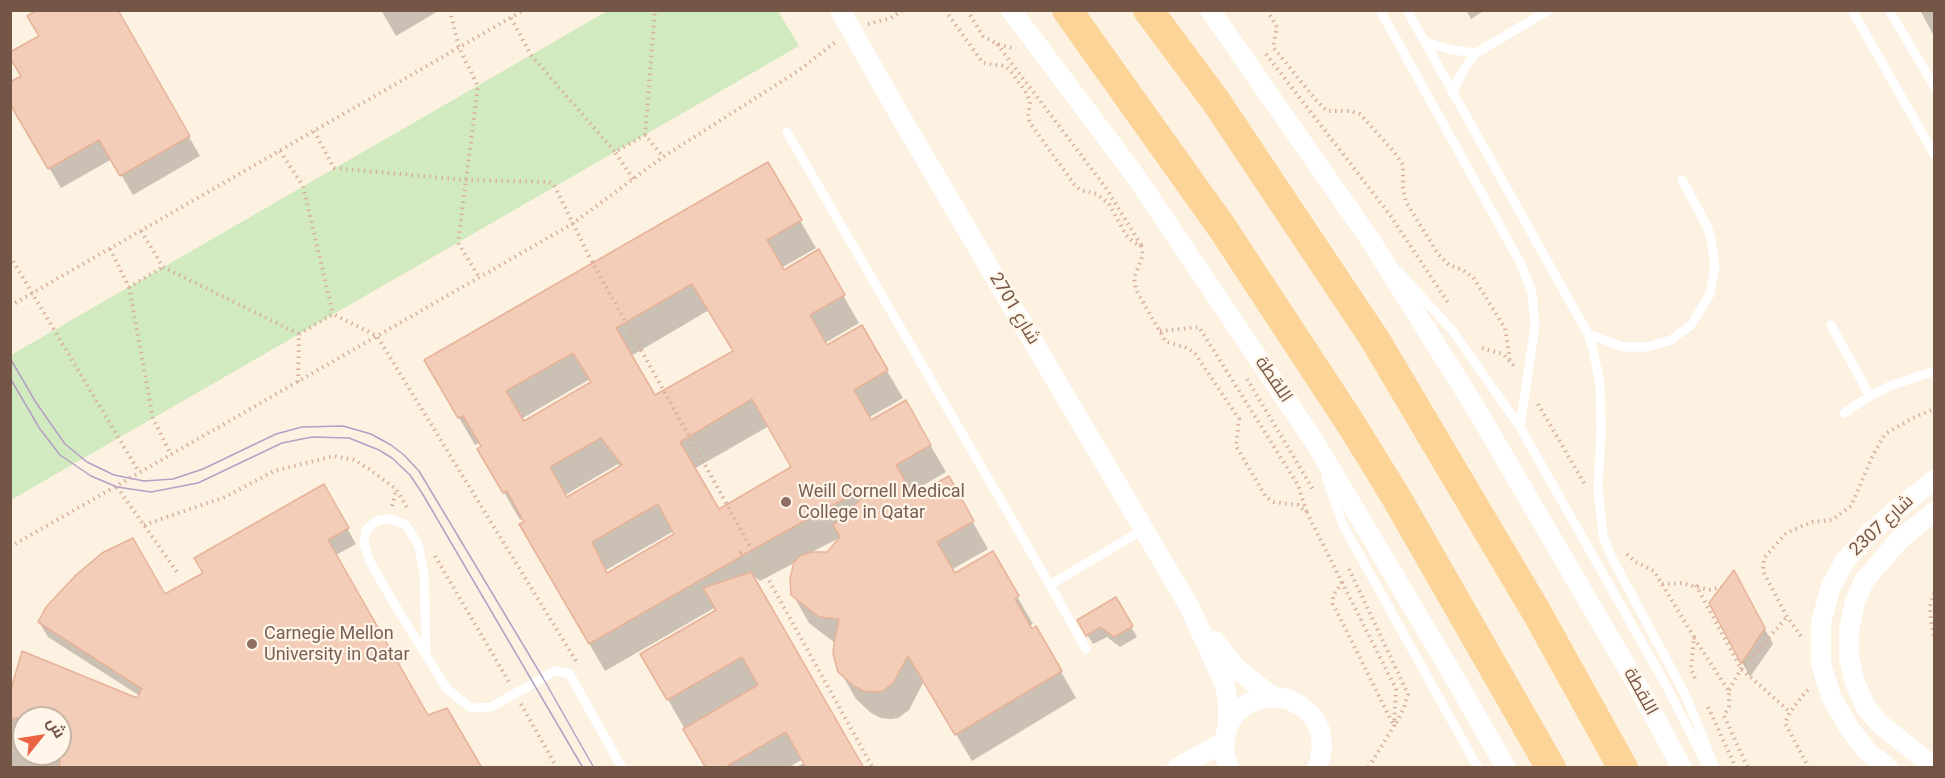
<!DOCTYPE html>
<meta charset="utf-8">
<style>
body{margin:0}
#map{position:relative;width:1945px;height:778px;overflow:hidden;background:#fdf1e1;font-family:Roboto,Cairo,sans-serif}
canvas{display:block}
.frame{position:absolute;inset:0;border:12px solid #745647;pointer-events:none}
.north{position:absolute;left:12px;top:706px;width:60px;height:60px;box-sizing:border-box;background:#fff5e8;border:2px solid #c7b5a8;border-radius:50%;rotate:60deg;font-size:16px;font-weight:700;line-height:24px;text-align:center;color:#745647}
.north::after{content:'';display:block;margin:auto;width:21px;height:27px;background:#ea6342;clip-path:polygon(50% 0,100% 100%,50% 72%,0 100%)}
</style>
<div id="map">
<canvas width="1945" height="778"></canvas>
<div class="frame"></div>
<div class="north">ش</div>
</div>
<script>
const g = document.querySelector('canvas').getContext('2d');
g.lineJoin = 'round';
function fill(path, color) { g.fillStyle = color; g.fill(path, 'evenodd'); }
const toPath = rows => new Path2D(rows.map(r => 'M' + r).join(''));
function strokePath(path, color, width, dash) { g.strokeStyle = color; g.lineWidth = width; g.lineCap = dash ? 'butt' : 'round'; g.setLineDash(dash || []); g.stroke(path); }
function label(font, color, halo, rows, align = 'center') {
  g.font = font + ' Roboto,Cairo,sans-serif'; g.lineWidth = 4.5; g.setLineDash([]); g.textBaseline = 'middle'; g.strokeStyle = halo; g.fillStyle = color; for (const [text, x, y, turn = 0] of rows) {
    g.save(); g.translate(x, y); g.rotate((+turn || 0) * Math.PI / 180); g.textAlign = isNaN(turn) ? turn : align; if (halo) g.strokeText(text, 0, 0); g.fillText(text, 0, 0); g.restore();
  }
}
fill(toPath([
 [609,10,778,11,799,46,11,500,11,355]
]), '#d2eabf');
fill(toPath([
 [116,10,200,156,133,195,112,159,61,188,10,101],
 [381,10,440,10,396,36],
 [1466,10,1485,10,1471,19],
 [1920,10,1934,10,1934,36],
 [767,164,816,248,781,268,783,272,818,252,859,323,825,343,827,347,861,327,903,398,868,418,870,422,905,402,946,472,910,493,914,498,948,478,988,549,951,570,954,574,992,553,1033,624,1029,626,1032,631,1036,628,1076,698,972,761,924,681,909,710,898,718,891,719,881,718,871,713,856,699,840,671,835,643,809,623,793,595,796,562,760,581,750,573,862,768,795,768,805,762,803,759,788,768,707,768,642,654,718,611,716,607,605,671,521,525,526,522,524,518,520,520,479,449,483,447,480,442,475,445,426,361],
 [709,310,734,351,655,397,631,356],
 [590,379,592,383,523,423,521,419],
 [769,426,793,468,718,511,694,469],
 [618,464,621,468,567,499,565,495],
 [674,531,676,535,608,574,606,570],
 [843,536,827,553,810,553],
 [323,486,356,544,336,555,428,717,481,768,12,768,10,692,137,700,140,696,48,637,39,622,165,596,205,573],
 [24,718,60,718,60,754,24,754],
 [1742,587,1773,644,1750,677,1710,603],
 [1116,600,1137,637,1120,647,1107,637,1093,644,1079,621]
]), '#0003');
const building = toPath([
 [37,10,118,10,190,136,120,176,99,140,48,169,10,104,10,82,21,76,10,58,10,52,39,36,27,16,37,10],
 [768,162,802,220,767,240,784,270,819,249,845,295,810,315,827,345,862,325,888,370,854,390,871,420,906,400,931,445,896,465,914,496,949,476,974,521,937,542,955,573,993,551,1019,596,1015,599,1032,629,1036,626,1062,671,955,735,908,656,893,683,883,691,874,692,864,691,854,686,838,672,833,654,834,644,839,619,819,617,791,595,790,579,794,562,800,556,811,552,827,552,840,537,833,525,873,488,871,484,743,555,739,551,742,556,589,644,519,524,524,522,507,491,503,493,477,449,481,446,463,416,458,418,424,360,768,162],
 [692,284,733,351,655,395,616,328,692,284],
 [573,353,591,382,524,421,506,391,573,353],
 [752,399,791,467,719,509,680,442,752,399],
 [601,438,622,465,567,497,550,467,601,438],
 [658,504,674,534,607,573,592,542,658,504],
 [324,484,349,528,328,540,428,715,447,708,482,768,60,768,60,718,10,718,10,693,22,651,137,698,142,689,38,622,46,607,76,575,102,553,133,538,165,594,203,573,194,558,324,484],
 [1734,570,1765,628,1741,664,1709,603,1734,570],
 [751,572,769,603,864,768,806,768,786,732,724,768,706,768,683,729,758,685,742,657,667,700,640,654,716,610,703,588,751,572],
 [1116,597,1133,626,1114,637,1100,627,1086,636,1077,620,1116,597]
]);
fill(building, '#f3cdb8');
strokePath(building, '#e6b398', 1.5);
strokePath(toPath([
 [450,10,459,48,478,86,458,243,479,277],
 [945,10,983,63,1005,66,1010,70,1027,94,1030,102,1028,117,1030,123,1074,184,1080,190,1097,194,1109,204,1126,235,1133,242,1141,246,1143,255,1134,278,1136,290,1166,342,1185,347,1194,352,1239,419,1236,446,1266,497,1274,502,1298,505,1307,513,1396,689,1394,726,1368,768],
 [967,10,983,36,997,44,1016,49],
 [1267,10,1277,27,1273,47,1316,100,1327,111,1350,111,1360,114,1395,153,1403,165,1403,188,1406,202,1438,254,1449,265,1463,270,1473,277,1505,328,1510,359],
 [511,18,531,55,615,152],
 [868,24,891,18,903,10],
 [997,44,1106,188,1141,245],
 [1266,54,1390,215,1449,304],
 [314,131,334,168,466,180,549,182,554,185,589,256,873,768],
 [645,135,655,10],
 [280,151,303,186,333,314],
 [633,179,615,152,645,135,663,157],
 [141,231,163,267,299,334],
 [110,249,129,287,163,267],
 [10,256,139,472],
 [129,287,153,418,171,455],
 [10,306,524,10],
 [1160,331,1199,327,1298,485,1307,513],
 [1482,348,1503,354,1515,367],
 [1247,379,1314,491],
 [298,382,299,334,333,314,377,336,576,661],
 [1538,404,1584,483],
 [117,487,177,572],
 [392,506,396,490],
 [144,525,225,497,274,471,334,456,354,460,369,469,396,489,409,511],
 [10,547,572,224,663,157,798,71,838,40],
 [1627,554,1634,561,1654,571,1694,637,1691,669,1696,681],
 [435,556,509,682],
 [1349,569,1408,694,1404,708,1396,723],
 [1342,582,1333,596,1333,604,1394,726],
 [1662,584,1682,583,1709,590,1721,587],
 [1696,585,1741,669,1790,712],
 [1934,593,1930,606,1931,621,1934,636],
 [1801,636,1787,617,1763,571,1764,558,1786,533,1812,522,1832,520,1851,506,1873,455,1885,434,1913,418,1934,409],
 [1694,638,1729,691,1729,706,1724,716,1748,768],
 [1729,690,1741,669,1787,617],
 [521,704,557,768],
 [1708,707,1736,768],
 [1809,768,1785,723,1790,712,1804,694,1809,689]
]), '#d7b19b', 4, [1.5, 4.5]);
strokePath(toPath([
 [1380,10,1521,264,1532,293,1535,326,1520,427],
 [1407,10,1588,334,1593,350,1600,384,1601,433,1598,488,1603,536,1611,556,1686,696,1715,768],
 [1852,10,1934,154],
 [1889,10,1934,86],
 [1425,42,1452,50,1476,53],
 [1452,93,1464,69,1476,53,1549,10],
 [787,132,1050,585,1144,529],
 [1399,272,1452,330,1520,427,1667,687,1708,768],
 [1831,325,1870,396],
 [1588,334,1623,347,1647,347,1671,340,1691,325,1710,294,1715,266,1711,239,1707,226,1682,180],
 [1844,413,1870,396,1890,386,1934,371],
 [1326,477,1343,525,1478,768],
 [1050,585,1086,649],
 [426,655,424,573,418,544,405,524,389,519,378,520,366,530,364,543,369,560,392,600,426,655,447,689,471,708,491,707,555,671,569,673,622,768]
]), '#fff', 9);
strokePath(toPath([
 [840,10,903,121,1189,606,1224,682,1228,701,1228,725],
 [1011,10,1134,174,1314,441,1449,668,1506,768],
 [1210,10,1371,241,1475,407,1639,688,1682,768],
 [1934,512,1899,540,1864,581,1855,602,1849,630,1849,658,1855,683,1866,707,1879,723,1934,767],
 [1215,641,1237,669,1273,697],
 [1177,768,1224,742],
 [1229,768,1225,757,1224,742,1228,725,1236,713,1247,704,1259,699,1273,697,1288,699,1301,706,1313,717,1320,730,1322,745,1320,760,1317,768],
 [1888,768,1867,751,1849,728,1831,696,1821,663,1821,623,1831,586,1845,561,1869,534,1896,510,1934,480]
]), '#fff', 20);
strokePath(toPath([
 [1067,10,1223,229,1351,424,1396,497,1551,768],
 [1148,10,1215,100,1374,338,1537,613,1623,768]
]), '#fdd497', 30);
strokePath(toPath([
 [10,358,35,401,65,444,87,462,114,475,144,481,173,479,203,469,276,434,302,427,343,426,371,434,391,445,404,455,419,471,543,678,594,768],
 [10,378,40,429,60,455,91,476,117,487,151,492,198,483,282,443,312,437,349,438,379,450,392,458,410,475,422,493,583,768]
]), '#b3a0c6', 1.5);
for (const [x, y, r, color] of [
 [786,502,6,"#8d6e63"],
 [252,644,6,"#8d6e63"]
]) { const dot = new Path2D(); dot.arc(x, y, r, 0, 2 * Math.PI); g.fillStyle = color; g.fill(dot); strokePath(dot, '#fff5e8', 2); }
label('18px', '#745647', '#fff5e8', [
 ["شارع 2701",1014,309,59],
 ["اللقطة",1273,380,56],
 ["شارع 2307",1882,526,-43],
 ["اللقطة",1640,692,61]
]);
label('18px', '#785e54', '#fff5e8', [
 ["Weill Cornell Medical",798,492],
 ["College in Qatar",798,513],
 ["Carnegie Mellon",264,634],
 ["University in Qatar",264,655]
], 'left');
</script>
